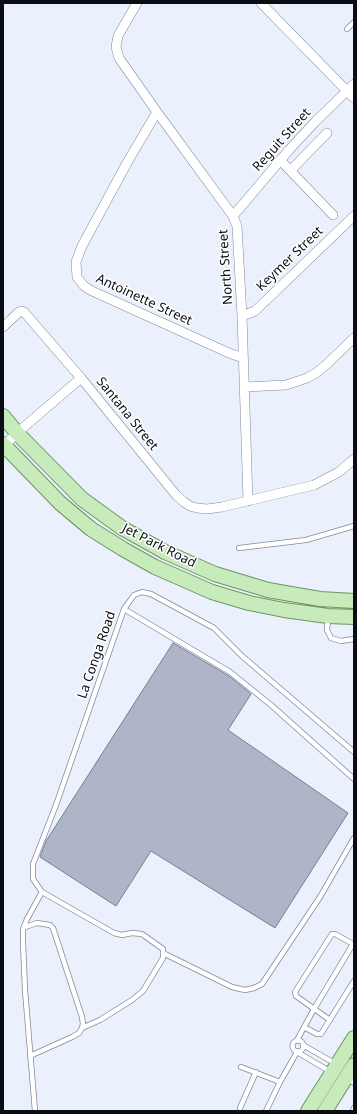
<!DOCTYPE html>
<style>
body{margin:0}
#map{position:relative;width:357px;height:1114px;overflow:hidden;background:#ebf0fd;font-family:"Noto Sans",sans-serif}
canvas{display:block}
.frame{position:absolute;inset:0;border:4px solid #0b0d14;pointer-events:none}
</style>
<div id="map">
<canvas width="357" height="1114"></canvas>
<div class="frame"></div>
</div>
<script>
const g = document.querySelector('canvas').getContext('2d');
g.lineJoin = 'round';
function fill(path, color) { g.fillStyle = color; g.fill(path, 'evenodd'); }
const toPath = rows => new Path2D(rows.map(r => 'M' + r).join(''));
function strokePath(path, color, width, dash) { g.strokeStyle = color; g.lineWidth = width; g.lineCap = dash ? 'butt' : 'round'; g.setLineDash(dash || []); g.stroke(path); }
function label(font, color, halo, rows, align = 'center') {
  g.font = font + ' "Noto Sans",sans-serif'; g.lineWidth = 3; g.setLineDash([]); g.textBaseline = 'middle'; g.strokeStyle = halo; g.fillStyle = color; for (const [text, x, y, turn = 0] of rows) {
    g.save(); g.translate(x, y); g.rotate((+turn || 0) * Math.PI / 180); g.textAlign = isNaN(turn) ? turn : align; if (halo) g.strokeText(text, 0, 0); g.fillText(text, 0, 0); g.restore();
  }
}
const building = toPath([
 [173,643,229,676,251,694,228,730,348,813,275,928,151,851,116,906,40,857,46,841,173,643]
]);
fill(building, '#aeb5c9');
strokePath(building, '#777e90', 1);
const lane = toPath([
 [347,29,354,22],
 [239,548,306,540,354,526],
 [124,609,230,672,271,705,354,779],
 [328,617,327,630,331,638,341,641,354,639],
 [42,892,33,879,33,864,56,805,124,609,134,595,142,592,151,594,214,628,242,656,354,752],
 [25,927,37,923,50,925,53,928,82,1017,83,1024,82,1028,79,1033,72,1037,30,1056],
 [163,953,232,987,245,990,254,988,262,984,320,897,354,838],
 [330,1020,296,996,295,992,332,934,335,934,353,944],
 [304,1027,317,1034,321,1034,354,981],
 [297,1040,314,1009,353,944,354,945],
 '292.5 1046a5.5 5.5 0 1 1 11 0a5.5 5.5 0 1 1-11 0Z',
 [303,1045,336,1064],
 [241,1067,280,1082],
 [347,1078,354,1083],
 [240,1108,256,1072],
 [35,1111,25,990,23,942,23,929,27,919,42,892,114,933,122,935,132,933,142,934,163,949,163,958,143,991,132,1000,100,1020,82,1028],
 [266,1111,280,1082,297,1052,331,1072],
 [353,1111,354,1108]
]);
const street = toPath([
 [137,3,118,36,116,47,119,58,157,112,233,216,237,226,242,316,248,501],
 [261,3,354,98],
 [157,112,128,161,82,246,76,262,77,277,84,286,92,291,229,353,243,358],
 [280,160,333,215],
 [291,170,327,133],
 [233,216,289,150,315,122,354,84],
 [242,316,255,311,354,216],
 [3,327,19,312,22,311,24,312,81,378,176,495,184,502,190,506,197,508,207,509,222,507,314,485,339,472,354,459],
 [244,387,286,385,307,378,316,373,328,363,354,338],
 [4,446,17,433,81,378]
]);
const primary = toPath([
 [3,416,17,433,82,499,122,528,165,552,215,574,268,590,320,599,354,601],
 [3,444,60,503,91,529,123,549,155,567,212,592,249,603,284,610,328,616,354,617],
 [308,1111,354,1038],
 [325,1111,354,1065]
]);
strokePath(lane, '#82899c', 6);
strokePath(street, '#82899c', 10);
strokePath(primary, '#6e9563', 16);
strokePath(lane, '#fff', 4.5);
strokePath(street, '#fff', 9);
strokePath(primary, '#c8ebbb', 14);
label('13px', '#0b0d14', '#fff', [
 ["Reguit Street",282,140,-48],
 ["Keymer Street",290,259,-44],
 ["North Street",226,267,-94],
 ["Antoinette Street",144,300,25],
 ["Santana Street",127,414,51],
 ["Jet Park Road",159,546,27],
 ["La Conga Road",97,655,-71]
]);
</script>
